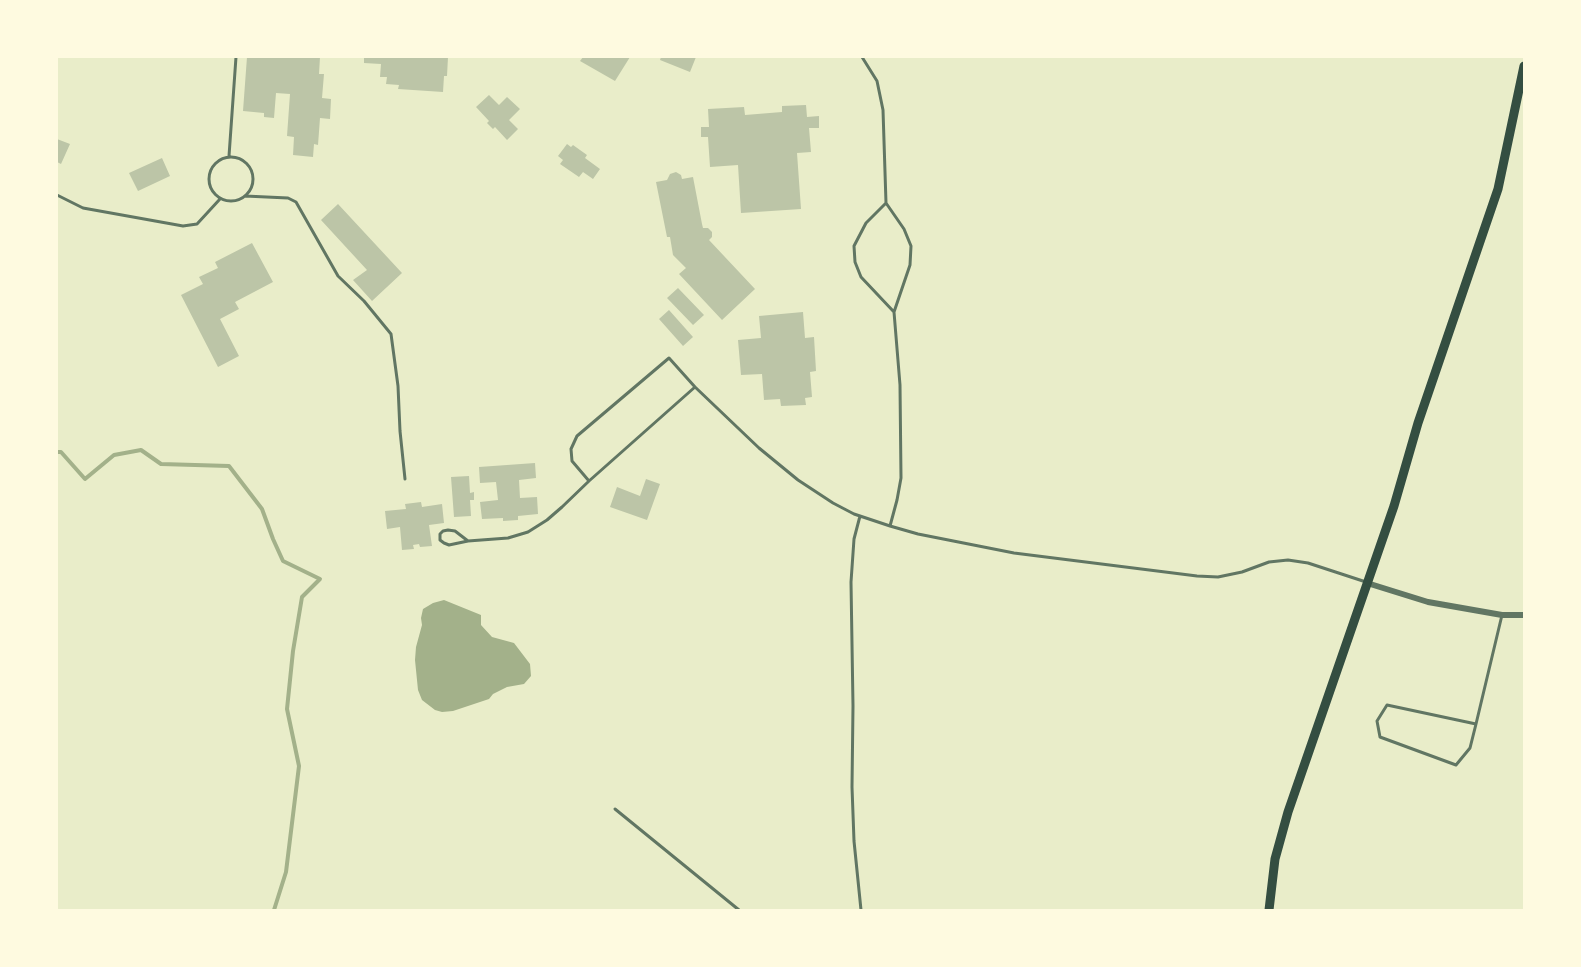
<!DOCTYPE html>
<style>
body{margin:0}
#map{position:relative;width:1581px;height:967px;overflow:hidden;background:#e9edc9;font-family:"Public Sans",sans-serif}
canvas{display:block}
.frame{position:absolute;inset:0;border:58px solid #fefae0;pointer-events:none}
</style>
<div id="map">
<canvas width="1581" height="967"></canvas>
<div class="frame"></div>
</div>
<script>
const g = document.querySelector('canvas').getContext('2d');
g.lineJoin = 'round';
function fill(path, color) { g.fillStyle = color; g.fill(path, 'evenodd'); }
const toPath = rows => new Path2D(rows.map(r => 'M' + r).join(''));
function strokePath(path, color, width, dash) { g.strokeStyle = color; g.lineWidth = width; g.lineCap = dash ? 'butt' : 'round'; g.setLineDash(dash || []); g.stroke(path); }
fill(toPath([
 [444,600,481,615,481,625,492,637,514,643,530,664,531,676,524,684,507,687,493,694,489,699,453,711,442,712,435,710,422,700,418,690,415,660,416,647,422,625,421,618,423,609,433,603]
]), '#a3b18a');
strokePath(toPath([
 [57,452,61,452,85,479,114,455,141,450,161,464,229,466,262,509,273,539,283,561,320,579,302,597,293,651,287,709,299,766,286,872,274,910]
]), '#a3b18a', 4);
fill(toPath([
 [247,57,320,57,319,74,324,74,322,98,331,99,330,119,320,118,318,145,314,144,313,157,293,155,294,137,287,136,290,94,276,93,274,118,264,117,264,113,243,111],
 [364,57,448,57,447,76,444,76,443,92,398,89,399,85,386,84,387,77,380,77,381,64,364,63],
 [583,57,630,57,615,81,580,61],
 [661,57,696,57,690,72,660,60],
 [489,95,499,105,507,97,520,109,509,120,518,129,507,140,495,127,493,129,487,123,489,121,476,107],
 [806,105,807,117,819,116,819,128,809,128,811,152,797,153,801,209,741,213,738,165,710,167,708,137,701,137,701,127,709,127,708,109,744,107,745,115,782,112,782,106],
 [57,139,70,144,61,164,57,162],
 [567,144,571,147,573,145,587,155,585,158,600,169,593,179,583,172,579,177,560,164,563,160,558,156],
 [162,158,170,176,138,191,129,173],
 [676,172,681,175,682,179,693,177,702,224,703,228,708,228,712,232,712,237,709,240,755,289,722,320,679,274,686,268,673,255,670,237,667,237,656,182,667,180,670,174],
 [338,204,402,273,372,301,353,280,367,270,321,220],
 [252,243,273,282,235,302,239,309,220,319,239,356,218,367,181,295,203,284,199,277,218,268,215,262],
 [678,288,704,315,693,325,667,298],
 [669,310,693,337,683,346,659,319],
 [803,312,805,338,814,337,816,371,810,372,812,397,805,398,806,405,781,406,780,399,764,400,762,374,741,375,738,340,761,338,759,316],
 [535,463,536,478,519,480,520,498,537,497,538,514,518,516,518,520,503,521,503,518,482,519,480,502,498,500,496,482,480,483,479,467],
 [469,476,470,493,474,492,474,500,470,500,471,516,454,517,451,477],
 [646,479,660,484,647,520,610,507,617,487,640,496],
 [421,502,422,507,442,504,444,523,429,525,432,546,420,547,419,544,413,545,414,549,402,550,400,527,387,529,385,511,406,509,405,504]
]), '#bcc5a7');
strokePath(toPath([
 [862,57,877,81,883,110,886,203],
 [229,156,236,57],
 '209 179a22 22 0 1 1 44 0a22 22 0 1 1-44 0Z',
 [57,195,83,208,183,226,197,224,220,199],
 [245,196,288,198,296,202,338,276,364,301,391,334,398,386,400,431,405,479],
 [695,387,589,481,572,461,571,449,577,436,669,358,695,387,759,448,798,480,833,503,854,514,890,526,918,534,1014,553,1197,576,1218,577,1242,572,1269,562,1288,560,1308,563,1366,582],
 [860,516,854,539,851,582,853,706,852,787,854,841,861,910],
 [890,526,897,500,901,478,900,385,894,312,910,265,911,246,904,229,886,203,866,223,854,246,855,262,861,277,894,312],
 [468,541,455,531,448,530,443,531,440,534,440,540,444,543,449,545,468,541,508,538,528,532,547,520,562,507,589,481],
 [1476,724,1470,748,1456,765,1380,737,1377,721,1387,705,1476,724,1502,615],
 [615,809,739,910]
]), '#617663', 3);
strokePath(toPath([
 [1367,583,1428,602,1502,615,1524,615]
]), '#617663', 6);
strokePath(toPath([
 [1269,910,1275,859,1288,812,1394,506,1418,423,1498,189,1524,66]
]), '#344e41', 9);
</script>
